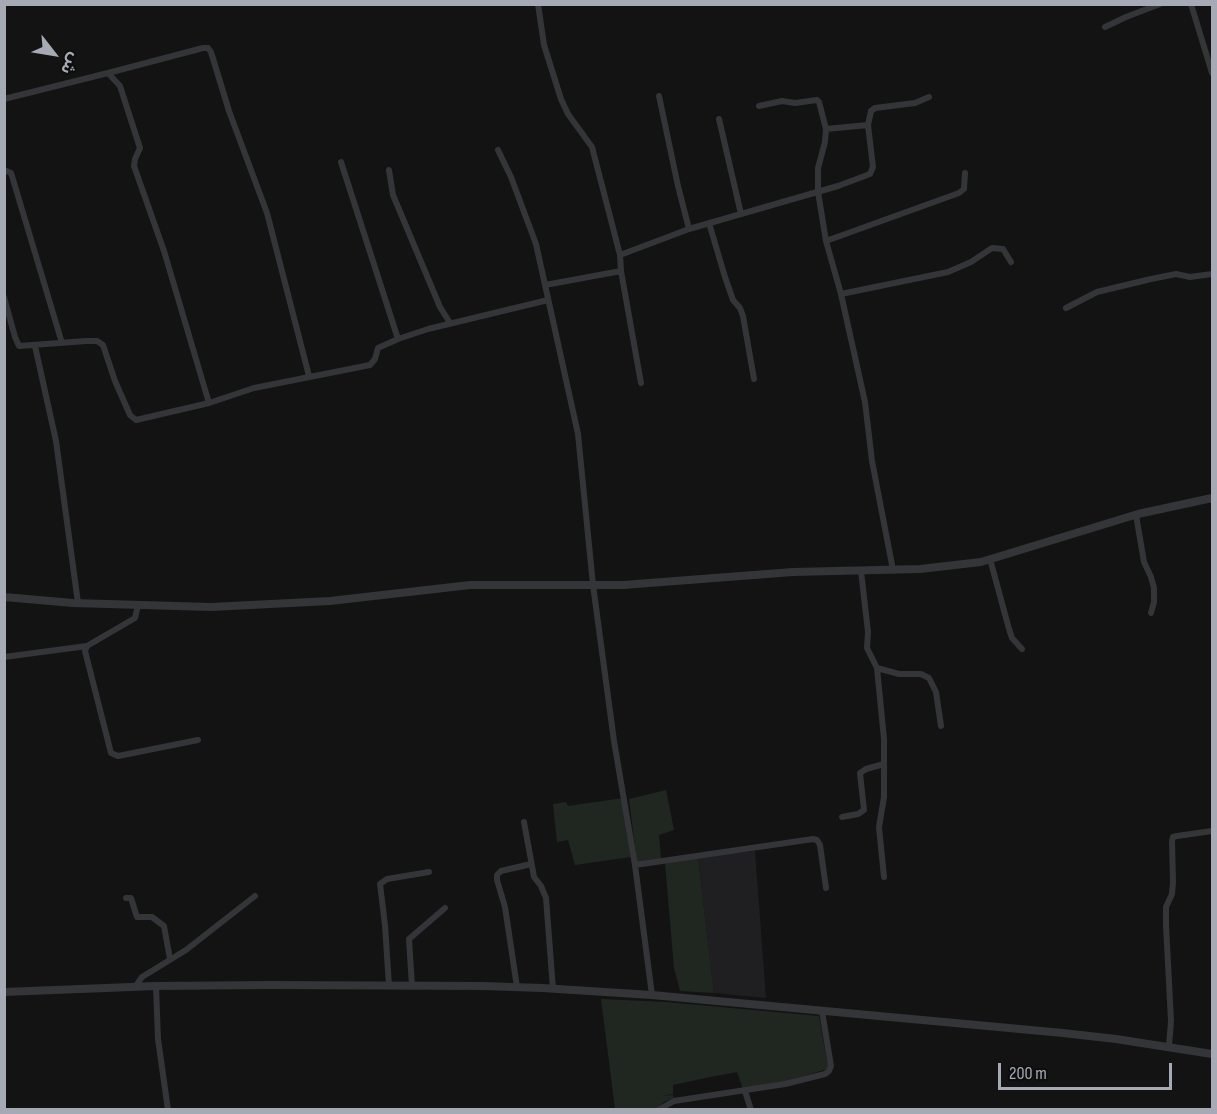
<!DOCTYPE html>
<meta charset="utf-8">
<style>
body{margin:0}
#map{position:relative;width:1217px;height:1114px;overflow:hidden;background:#131314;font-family:"Sofia Sans Condensed","Noto Sans Arabic",sans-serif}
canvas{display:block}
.frame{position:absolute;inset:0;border:6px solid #a5aab4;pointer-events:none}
.north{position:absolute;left:24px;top:24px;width:60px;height:60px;-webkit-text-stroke:4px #0e0e0f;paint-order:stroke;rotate:121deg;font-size:16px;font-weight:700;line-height:24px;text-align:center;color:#a5aab4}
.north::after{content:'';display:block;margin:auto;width:21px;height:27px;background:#a5aab4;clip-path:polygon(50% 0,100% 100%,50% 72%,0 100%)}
.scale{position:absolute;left:998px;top:1063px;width:174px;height:27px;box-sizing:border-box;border:3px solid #a5aab4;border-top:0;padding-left:8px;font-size:18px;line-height:21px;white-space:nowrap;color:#a5aab4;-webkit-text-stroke:4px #0e0e0f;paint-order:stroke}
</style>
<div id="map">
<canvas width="1217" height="1114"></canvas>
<div class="frame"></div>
<div class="north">ش</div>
<div class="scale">200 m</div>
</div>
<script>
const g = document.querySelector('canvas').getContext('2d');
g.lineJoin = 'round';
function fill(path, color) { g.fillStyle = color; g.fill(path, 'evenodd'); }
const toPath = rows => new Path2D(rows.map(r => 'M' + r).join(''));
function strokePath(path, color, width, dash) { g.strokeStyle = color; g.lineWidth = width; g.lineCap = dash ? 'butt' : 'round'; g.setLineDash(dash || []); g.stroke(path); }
fill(toPath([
 [755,851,766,998,714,993,698,858]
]), '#1f1f21');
fill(toPath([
 [666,790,674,830,659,835,661,858,637,863,629,799],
 [623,798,631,857,575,865,568,840,557,842,553,804,566,802,568,806],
 [698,858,714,993,680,991,674,968,665,863],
 [601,999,666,1002,819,1016,828,1066,827,1069,777,1084,743,1089,737,1072,710,1077,673,1085,673,1094,662,1096,673,1095,674,1098,664,1102,655,1109,615,1109]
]), '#1f2720');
strokePath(toPath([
 [538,4,544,45,561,99,568,114,592,147,620,255],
 [1191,4,1212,73],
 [1105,27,1126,17,1160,4],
 [108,73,203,48,208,48,211,52,229,111,267,213,309,376],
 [659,96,678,186,689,229],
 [4,99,108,73,120,86,140,148,135,159,134,166,164,251,209,403],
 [759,106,782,101,795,103,817,100,819,102,826,129],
 [719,119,741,214],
 [868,125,826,129,825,142,818,168,818,192,826,241,841,294,865,402,872,461,893,570],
 [498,150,511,177,536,244,578,434,593,585,614,741,635,865,652,995],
 [341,162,398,339],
 [4,170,11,173,12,176,62,343],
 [389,170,393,195,440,307,450,323],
 [709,223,725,277,733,300,740,308,743,316,754,379],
 [826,241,959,193,964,189,965,173],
 [621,271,641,383],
 [545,285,621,271,620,255,689,229,838,186,870,174,873,167,868,125,871,111,875,108,915,103,929,97],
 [841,294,948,272,971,262,992,248,1003,249,1011,262],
 [4,297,15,337,19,346,86,341,97,341,103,345,115,381,130,415,136,420,209,403,254,388,370,365,375,359,378,348,398,339,428,329,548,300],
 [1066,308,1097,292,1151,279,1176,274,1190,277,1212,274],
 [35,346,56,441,78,603],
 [1136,515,1144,562,1151,577,1154,588,1154,602,1151,613],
 [990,559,1009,629,1012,638,1022,649],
 [861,571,868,632,867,648,877,668,884,739,884,797,879,827,884,877],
 [87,646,85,651,111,753,118,756,198,740],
 [4,657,87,646,135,618,138,605],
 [877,668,899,674,921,674,929,678,936,692,941,726],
 [842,817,858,814,864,810,860,773,866,769,884,764],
 [524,822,534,877,541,886,546,898,553,989],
 [635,865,813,839,817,840,820,845,826,888],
 [126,898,131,898,137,917,152,917,164,926,170,959],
 [156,986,158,1039,168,1110],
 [389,986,385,925,380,884,387,879,429,872],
 [412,986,409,939,445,908],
 [135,987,142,977,186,950,255,896],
 [517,987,505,907,497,880,497,875,501,871,531,864],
 [1169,1046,1171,1021,1166,925,1166,907,1172,894,1173,882,1172,841,1173,837,1177,836,1212,831],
 [745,1091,751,1110],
 [658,1110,674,1101,785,1084,825,1074,829,1071,831,1066,822,1011]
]), '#343539', 6);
strokePath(toPath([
 [4,597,73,603,211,607,330,601,470,585,623,585,793,572,920,569,981,562,1138,514,1212,498],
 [4,992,156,986,270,985,483,986,542,988,652,995,1063,1033,1116,1039,1212,1054]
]), '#343539', 8);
</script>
